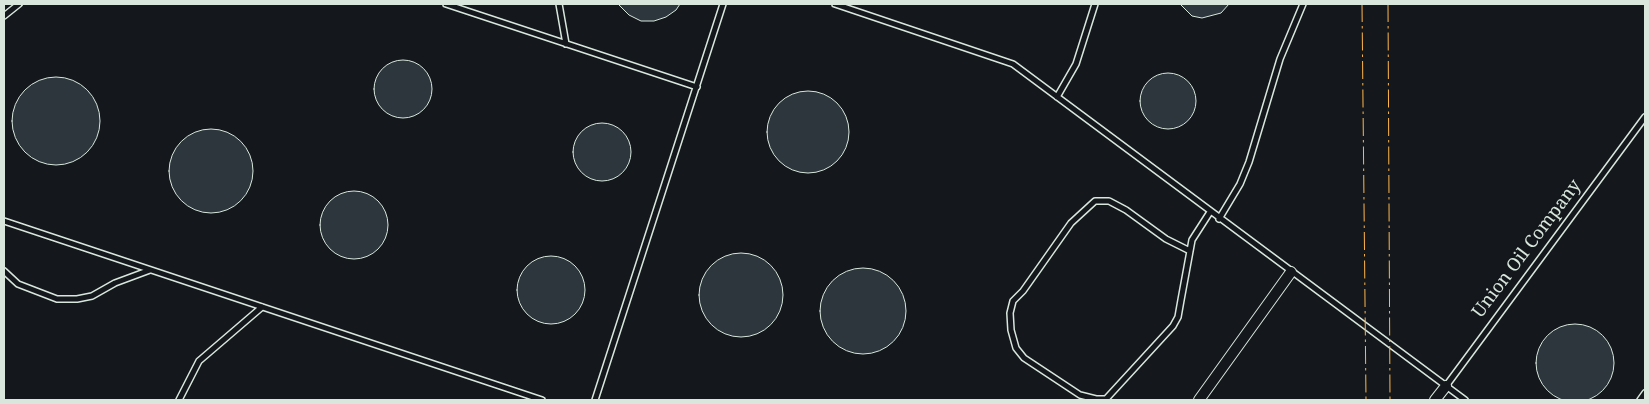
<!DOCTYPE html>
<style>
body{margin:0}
#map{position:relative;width:1649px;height:404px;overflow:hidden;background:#14181c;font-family:"Noto Serif",serif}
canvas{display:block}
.frame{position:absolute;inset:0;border:5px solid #d8e6dc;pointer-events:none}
</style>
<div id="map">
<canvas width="1649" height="404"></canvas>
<div class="frame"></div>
</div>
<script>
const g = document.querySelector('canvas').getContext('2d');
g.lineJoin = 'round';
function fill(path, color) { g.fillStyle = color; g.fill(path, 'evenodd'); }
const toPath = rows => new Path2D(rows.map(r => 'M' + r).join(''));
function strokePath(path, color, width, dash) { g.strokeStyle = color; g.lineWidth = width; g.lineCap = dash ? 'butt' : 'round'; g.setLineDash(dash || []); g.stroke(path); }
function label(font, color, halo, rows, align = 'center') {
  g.font = font + ' "Noto Serif",serif'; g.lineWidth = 4; g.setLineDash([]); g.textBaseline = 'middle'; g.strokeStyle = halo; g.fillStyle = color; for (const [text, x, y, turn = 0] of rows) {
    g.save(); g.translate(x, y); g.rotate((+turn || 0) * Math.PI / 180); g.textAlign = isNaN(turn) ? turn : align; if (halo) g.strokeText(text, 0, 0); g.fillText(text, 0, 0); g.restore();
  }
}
const building = toPath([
 [618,4,680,4,676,10,666,17,654,21,641,21,629,15,618,4],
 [1180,4,1229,4,1221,13,1202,18,1192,16,1180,4],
 '374 89a29 29 0 1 1 58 0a29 29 0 1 1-58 0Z',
 '1140 101a28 28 0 1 1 56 0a28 28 0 1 1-56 0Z',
 '12 121a44 44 0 1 1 88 0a44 44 0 1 1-88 0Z',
 '767 132a41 41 0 1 1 82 0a41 41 0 1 1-82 0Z',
 '573 152a29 29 0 1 1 58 0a29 29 0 1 1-58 0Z',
 '169 171a42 42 0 1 1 84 0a42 42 0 1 1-84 0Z',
 '320 225a34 34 0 1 1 68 0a34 34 0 1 1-68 0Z',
 '699 295a42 42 0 1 1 84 0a42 42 0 1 1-84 0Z',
 '517 290a34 34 0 1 1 68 0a34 34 0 1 1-68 0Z',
 '820 311a43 43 0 1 1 86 0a43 43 0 1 1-86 0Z',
 '1536 363a39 39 0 1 1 78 0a39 39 0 1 1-78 0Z'
]);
fill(building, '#2c363c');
strokePath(building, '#d8e6dc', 1);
const lane = toPath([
 [446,4,697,87],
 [559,4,566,44],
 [835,4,1013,64,1465,400],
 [4,16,19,4],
 [1057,97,1076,64,1095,4],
 [1219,219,1240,184,1249,162,1280,59,1303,4],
 [4,221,542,400],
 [1190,251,1166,239,1126,210,1109,201,1095,201,1071,223,1023,291,1013,301,1010,313,1011,330,1016,348,1024,358,1080,395,1096,399,1106,399,1173,326,1178,317,1181,300,1190,251,1192,240,1210,212],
 [4,271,18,284,57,299,77,299,92,296,115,283,150,270],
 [1446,386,1645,117],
 [179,400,199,361,262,307],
 [595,400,723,4],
 [1640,400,1645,393]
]);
const street = toPath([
 [1199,400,1291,272],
 [1435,400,1446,386]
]);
strokePath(lane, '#d8e6dc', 8);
strokePath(street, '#d8e6dc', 12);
strokePath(lane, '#14181c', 5);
strokePath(street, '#14181c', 10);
strokePath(toPath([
 [1362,4,1366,400],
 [1388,4,1390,400]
]), '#ffb74d', 1, [18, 4, 2.5, 4]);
label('18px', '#d8e6dc', '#14181c', [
 ["Union Oil Company",1527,249,-53]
]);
</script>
